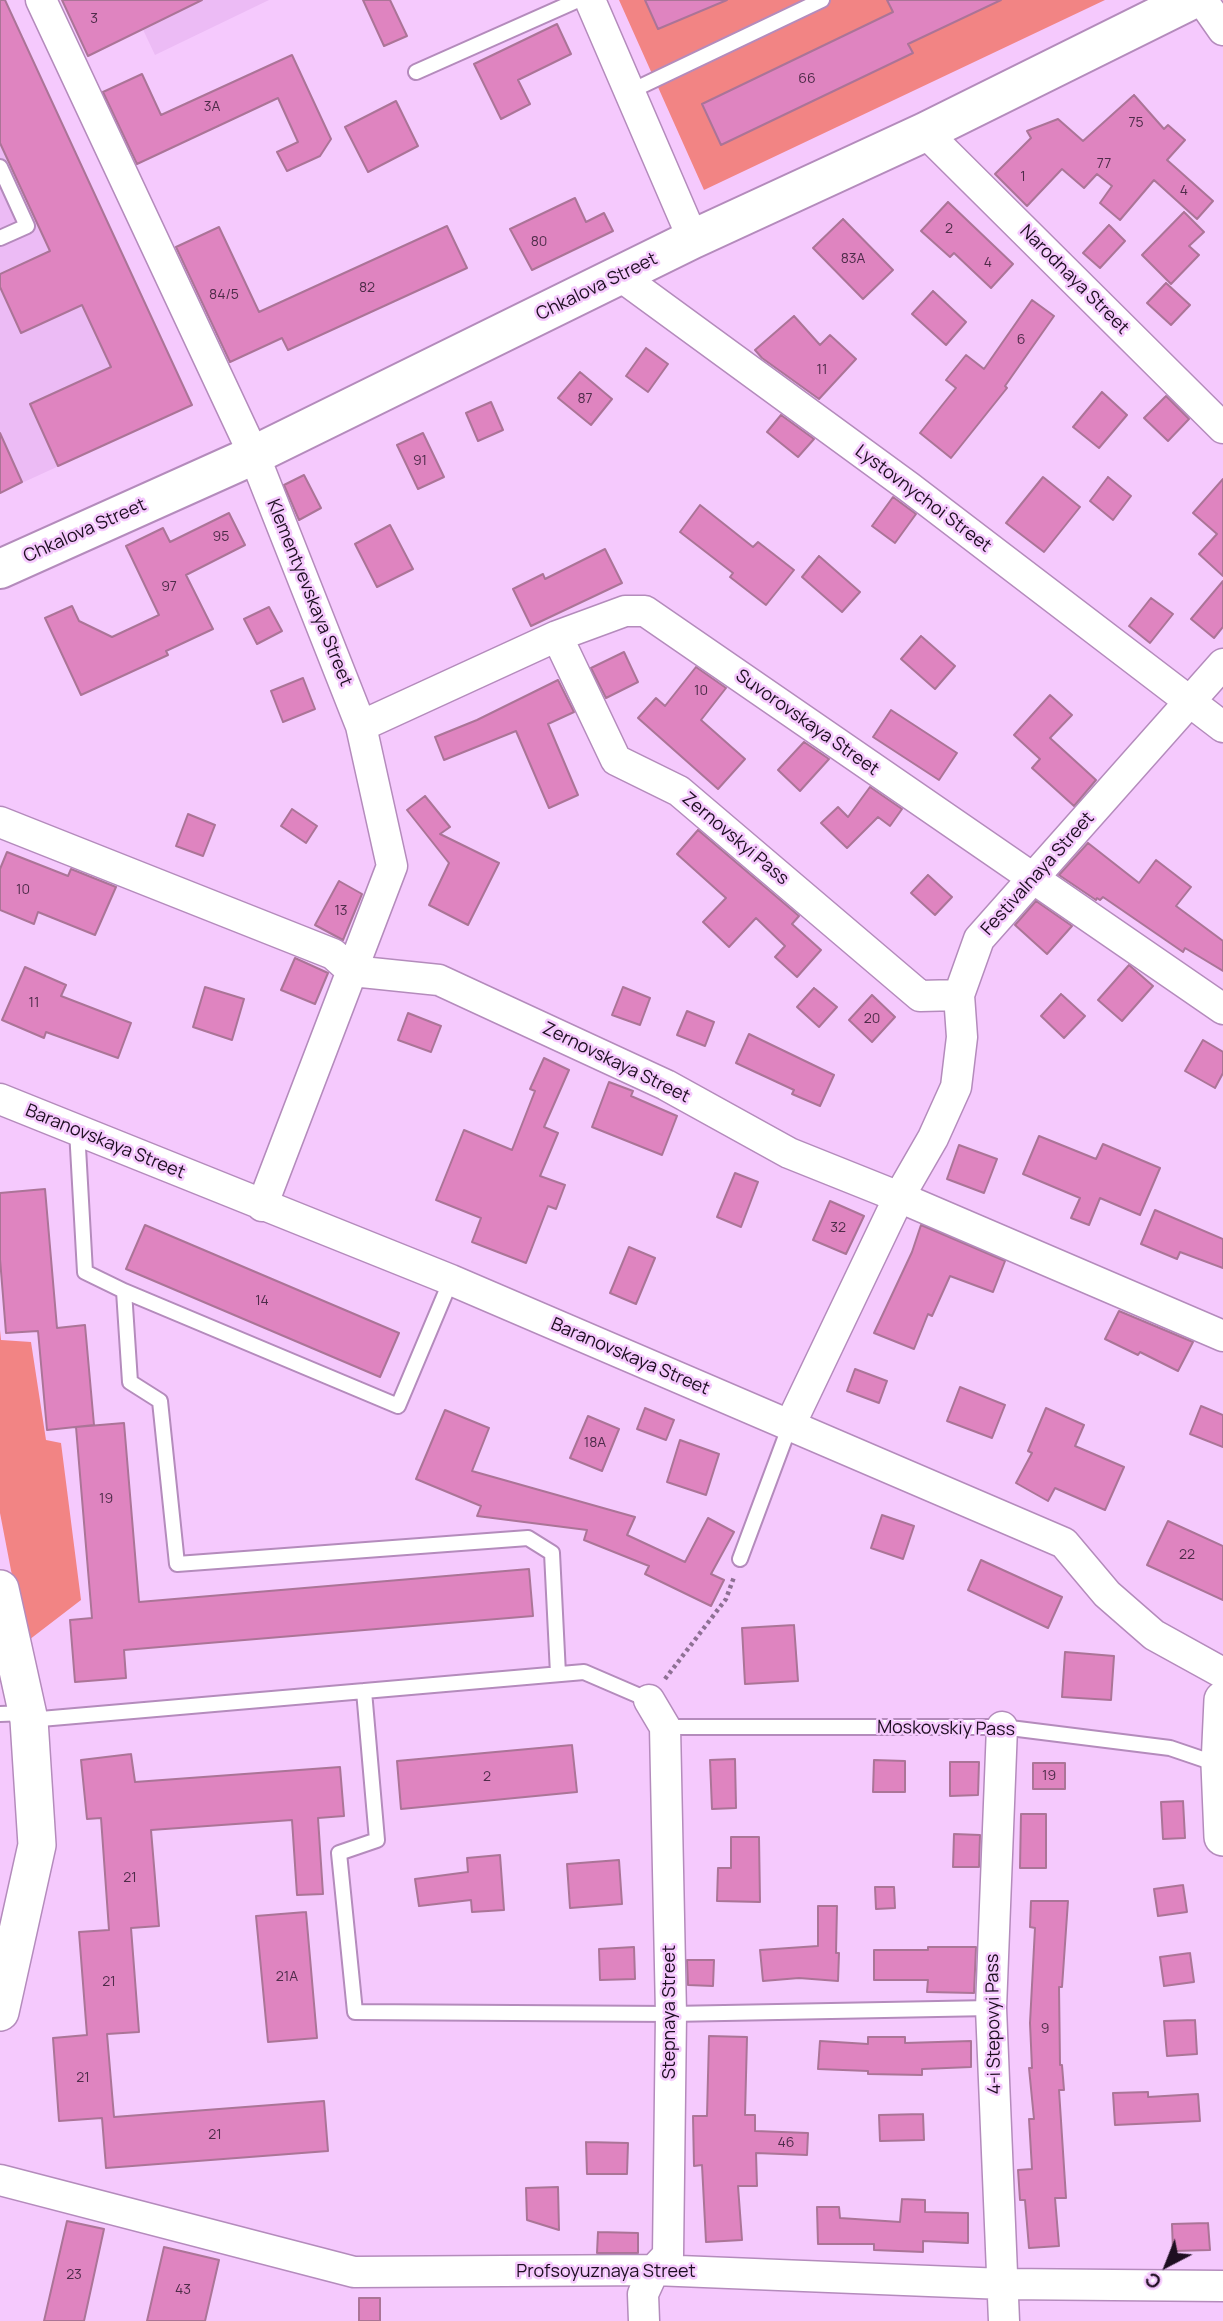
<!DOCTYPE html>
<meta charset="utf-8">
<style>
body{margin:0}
#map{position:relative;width:1223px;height:2321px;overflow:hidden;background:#f5c9fd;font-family:Manrope,sans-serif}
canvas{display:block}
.north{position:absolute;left:1132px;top:2230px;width:70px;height:70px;-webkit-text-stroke:5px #f5c9fd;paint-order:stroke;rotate:222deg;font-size:19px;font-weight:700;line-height:28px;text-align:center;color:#1e0e21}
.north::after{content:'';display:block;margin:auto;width:24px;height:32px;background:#1e0e21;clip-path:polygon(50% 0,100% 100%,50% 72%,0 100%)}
</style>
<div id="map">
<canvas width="1223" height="2321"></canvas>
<div class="north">С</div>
</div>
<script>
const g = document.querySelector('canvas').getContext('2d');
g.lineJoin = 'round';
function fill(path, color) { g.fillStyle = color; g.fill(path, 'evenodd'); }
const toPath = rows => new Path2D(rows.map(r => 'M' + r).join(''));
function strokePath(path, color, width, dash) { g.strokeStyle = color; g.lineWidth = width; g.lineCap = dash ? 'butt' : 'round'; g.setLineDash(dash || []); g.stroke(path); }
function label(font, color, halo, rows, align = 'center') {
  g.font = font + ' Manrope,sans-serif'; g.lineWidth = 5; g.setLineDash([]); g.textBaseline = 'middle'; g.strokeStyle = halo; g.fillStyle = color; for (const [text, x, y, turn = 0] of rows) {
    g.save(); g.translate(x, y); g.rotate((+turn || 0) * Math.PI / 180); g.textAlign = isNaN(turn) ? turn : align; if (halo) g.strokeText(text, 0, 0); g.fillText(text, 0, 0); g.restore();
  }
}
fill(toPath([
 [0,0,5,0,192,405,0,493],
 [129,0,269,0,155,55]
]), '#ecbbf5');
fill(toPath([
 [619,0,1105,0,704,190],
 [0,1330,1,1340,31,1342,46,1440,61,1443,81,1600,25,1643,0,1513]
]), '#f28484');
const building = toPath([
 [0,0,5,0,192,405,58,466,30,404,111,367,82,305,21,333,0,287,0,274,50,251,0,143,0,0],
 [62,0,202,0,88,56,62,0],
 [363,0,390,0,407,36,384,46,363,0],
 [645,0,727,0,658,29,645,0],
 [887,0,1001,0,908,44,913,53,721,145,702,104,893,12,887,0],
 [557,24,571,54,518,80,530,104,501,119,474,64,557,24],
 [292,55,331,139,320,156,287,171,277,152,298,142,278,98,137,164,103,92,142,74,161,115,292,55],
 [1134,95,1164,129,1168,125,1185,140,1167,160,1213,201,1197,219,1154,180,1120,220,1100,203,1112,186,1097,174,1084,188,1062,169,1027,206,995,174,1031,138,1027,131,1058,119,1083,141,1134,95],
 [396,101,418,146,368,172,345,127,396,101],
 [575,198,586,222,604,213,613,231,532,270,510,229,575,198],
 [948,202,1013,264,991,288,954,253,950,257,921,231,948,202],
 [1184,212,1204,232,1189,246,1199,255,1171,284,1142,255,1184,212],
 [843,219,893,270,863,299,813,248,843,219],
 [1109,225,1125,241,1100,268,1083,253,1109,225],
 [447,226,467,268,288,350,282,338,230,362,176,247,219,227,259,312,447,226],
 [1166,283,1190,305,1171,325,1147,303,1166,283],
 [933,291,966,322,946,345,912,314,933,291],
 [1032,300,1054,316,1005,386,1007,388,951,458,920,433,956,388,946,380,966,355,984,369,1032,300],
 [794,316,820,345,830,335,856,359,819,399,762,358,755,350,794,316],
 [646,348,668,364,648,392,626,376,646,348],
 [580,372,612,399,591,425,558,398,580,372],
 [1102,392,1127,415,1099,448,1073,427,1102,392],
 [1166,396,1189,419,1168,441,1144,418,1166,396],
 [491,402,503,430,478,441,466,413,491,402],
 [781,415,814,439,798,457,767,432,781,415],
 [0,433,22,482,0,493,0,433],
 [423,433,444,477,418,489,397,445,423,433],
 [304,475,321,508,299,520,284,485,304,475],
 [1043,477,1080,507,1044,552,1006,523,1043,477],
 [1108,477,1131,496,1113,520,1090,501,1108,477],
 [1223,479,1223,576,1199,554,1217,534,1193,513,1223,479],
 [893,497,916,514,895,543,872,526,893,497],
 [700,505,753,547,758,542,794,570,766,605,730,577,733,573,680,532,700,505],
 [229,513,245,545,186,575,213,629,166,651,168,655,81,695,45,618,72,606,79,621,112,637,159,615,126,546,163,528,170,542,229,513],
 [390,525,413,569,377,587,355,544,390,525],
 [605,549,622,583,531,626,513,589,543,574,545,579,605,549],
 [819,556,860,592,842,612,802,577,819,556],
 [1223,581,1223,627,1214,638,1191,619,1223,581],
 [1151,598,1173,614,1150,643,1129,626,1151,598],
 [269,607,282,631,257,644,244,619,269,607],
 [921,636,955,666,935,689,901,659,921,636],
 [624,652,638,682,606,698,591,668,624,652],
 [696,667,726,688,701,720,745,759,718,789,638,718,656,698,665,706,696,667],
 [303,678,315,709,283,722,271,691,303,678],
 [558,680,574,712,548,724,578,795,549,808,516,731,444,760,435,737,477,720,558,680],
 [1050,695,1072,715,1050,738,1096,780,1074,806,1032,768,1040,759,1014,735,1050,695],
 [891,710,957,753,939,780,873,737,891,710],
 [804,742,829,759,800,791,778,770,804,742],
 [870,787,902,809,890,826,878,817,847,848,821,823,838,807,848,817,870,787],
 [425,796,450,827,440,834,499,863,468,925,429,905,449,863,407,810,425,796],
 [292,809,317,826,306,843,281,826,292,809],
 [188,814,215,825,203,856,176,846,188,814],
 [698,830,799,916,792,924,821,950,797,977,775,957,785,946,756,918,729,947,703,922,726,898,677,854,698,830],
 [1088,843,1139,883,1156,860,1191,887,1176,906,1223,941,1223,971,1185,948,1183,952,1103,897,1100,900,1097,898,1096,900,1059,875,1088,843],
 [7,852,68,876,71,869,116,887,95,935,38,912,34,924,0,910,0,869,7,852],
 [928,875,952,897,935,915,911,893,928,875],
 [339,881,362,894,343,940,315,925,339,881],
 [1036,901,1072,926,1047,954,1015,925,1036,901],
 [295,958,328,973,315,1004,281,990,295,958],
 [1129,965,1153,986,1122,1021,1098,1000,1129,965],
 [25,967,66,985,61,996,131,1023,118,1058,46,1032,44,1038,2,1020,25,967],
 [205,987,244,999,232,1040,193,1027,205,987],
 [623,987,650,998,640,1025,612,1015,623,987],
 [814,988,837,1007,819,1027,797,1007,814,988],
 [1061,994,1085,1016,1064,1038,1041,1016,1061,994],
 [872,995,895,1017,872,1042,849,1020,872,995],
 [687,1011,714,1022,705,1046,677,1035,687,1011],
 [408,1013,441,1026,431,1052,398,1040,408,1013],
 [749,1034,834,1075,820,1106,792,1094,794,1090,736,1063,749,1034],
 [1203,1040,1223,1052,1223,1073,1215,1088,1185,1071,1203,1040],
 [544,1058,569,1070,544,1127,558,1133,540,1176,565,1185,556,1209,548,1206,526,1263,472,1242,481,1218,436,1200,464,1130,512,1150,535,1091,530,1089,544,1058],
 [609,1082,633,1091,631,1096,677,1116,662,1155,592,1127,609,1082],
 [1039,1136,1096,1159,1103,1144,1160,1168,1140,1215,1100,1198,1089,1225,1071,1218,1080,1198,1023,1174,1039,1136],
 [959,1145,997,1159,984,1193,947,1179,959,1145],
 [735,1173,758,1182,741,1227,717,1217,735,1173],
 [45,1189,57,1328,85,1325,94,1425,47,1430,38,1331,6,1333,0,1259,0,1193,45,1189],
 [830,1201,864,1216,846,1254,813,1240,830,1201],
 [1155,1210,1223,1239,1223,1268,1180,1252,1177,1259,1141,1244,1155,1210],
 [145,1225,399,1333,380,1377,126,1269,145,1225],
 [921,1225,1005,1261,993,1292,950,1276,932,1316,928,1314,914,1349,874,1333,912,1252,921,1225],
 [629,1247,655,1258,636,1304,610,1293,629,1247],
 [1119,1311,1193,1342,1178,1371,1140,1352,1138,1355,1105,1339,1119,1311],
 [855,1369,887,1381,879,1403,847,1391,855,1369],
 [960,1387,1005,1405,992,1438,947,1421,960,1387],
 [1201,1406,1223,1415,1223,1447,1190,1434,1201,1406],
 [645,1408,674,1420,666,1440,637,1429,645,1408],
 [1046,1408,1084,1425,1075,1446,1124,1467,1105,1510,1055,1488,1048,1501,1016,1483,1032,1453,1028,1451,1046,1408],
 [445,1410,489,1428,472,1471,635,1517,627,1535,685,1562,708,1518,734,1532,711,1574,724,1580,711,1606,645,1574,649,1566,584,1540,587,1530,477,1516,481,1506,416,1479,445,1410],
 [588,1416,619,1429,602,1471,570,1458,588,1416],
 [124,1423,139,1602,529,1569,533,1616,124,1650,126,1678,75,1682,70,1620,92,1618,76,1427,124,1423],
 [680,1440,719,1454,706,1495,667,1482,680,1440],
 [882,1515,914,1526,903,1559,871,1548,882,1515],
 [1168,1521,1223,1546,1223,1600,1147,1565,1168,1521],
 [981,1560,1062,1597,1048,1628,968,1590,981,1560],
 [794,1625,798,1681,745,1684,742,1628,794,1625],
 [1065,1652,1114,1656,1111,1700,1062,1697,1065,1652],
 [572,1745,577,1792,401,1809,397,1761,572,1745],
 [131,1754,135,1782,340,1767,344,1816,318,1818,323,1894,297,1895,292,1820,151,1830,159,1926,131,1928,139,2032,107,2034,114,2117,324,2101,328,2151,106,2168,102,2118,59,2121,53,2038,87,2035,79,1932,109,1930,101,1818,87,1819,81,1760,131,1754],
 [735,1759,736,1808,712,1809,710,1760,735,1759],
 [874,1760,905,1761,905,1792,873,1792,874,1760],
 [950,1762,979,1762,978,1795,950,1796,950,1762],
 [1033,1763,1065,1763,1065,1789,1033,1789,1033,1763],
 [1183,1801,1185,1838,1163,1839,1161,1802,1183,1801],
 [1021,1814,1046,1814,1046,1868,1020,1868,1021,1814],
 [954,1834,980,1835,979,1867,953,1867,954,1834],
 [731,1837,759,1837,760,1902,717,1901,718,1868,731,1868,731,1837],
 [500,1855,504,1910,472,1912,471,1900,419,1906,415,1879,468,1872,467,1858,500,1855],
 [619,1860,622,1904,570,1908,567,1864,619,1860],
 [1183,1885,1187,1912,1158,1916,1154,1889,1183,1885],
 [875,1887,894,1887,895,1908,876,1909,875,1887],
 [1031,1901,1068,1901,1062,1987,1059,1987,1060,2065,1062,2065,1064,2090,1059,2090,1066,2198,1055,2198,1059,2246,1029,2248,1025,2200,1020,2200,1018,2170,1032,2169,1029,2119,1034,2119,1029,2068,1032,2068,1030,2023,1035,1928,1030,1927,1031,1901],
 [818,1906,837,1906,836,1953,839,1953,838,1981,799,1978,763,1981,760,1950,818,1946,818,1906],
 [306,1912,317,2038,268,2042,256,1916,306,1912],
 [634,1947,635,1979,600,1980,599,1949,634,1947],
 [928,1947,976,1947,974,1993,927,1992,928,1980,874,1980,874,1950,928,1950,928,1947],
 [1190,1953,1194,1982,1164,1986,1160,1957,1190,1953],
 [687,1960,714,1960,713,1986,688,1985,687,1960],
 [1195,2020,1197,2054,1167,2056,1164,2021,1195,2020],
 [709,2036,747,2037,745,2115,755,2115,755,2131,808,2133,807,2155,756,2153,757,2186,738,2186,742,2240,706,2242,702,2165,694,2166,693,2116,707,2116,709,2036],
 [868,2037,905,2037,905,2043,971,2041,971,2067,922,2069,922,2075,868,2074,868,2071,818,2069,820,2041,868,2044,868,2037],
 [1148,2092,1148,2097,1198,2094,1200,2121,1115,2125,1113,2093,1148,2092],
 [923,2114,924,2140,880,2141,879,2115,923,2114],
 [586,2142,628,2143,627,2174,587,2174,586,2142],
 [558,2187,559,2230,527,2220,526,2188,558,2187],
 [902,2199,925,2200,925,2212,968,2213,968,2243,923,2241,923,2252,874,2250,874,2244,818,2244,817,2207,839,2207,840,2218,900,2222,902,2199],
 [67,2221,104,2229,84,2321,44,2321,67,2221],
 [1208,2223,1210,2250,1173,2251,1172,2224,1208,2223],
 [598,2232,638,2233,638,2253,597,2253,598,2232],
 [164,2247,219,2260,205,2321,147,2321,164,2247],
 [359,2298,380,2298,380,2321,359,2321,359,2298]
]);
fill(building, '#df84c0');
strokePath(building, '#ab7497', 2);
const service = toPath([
 [416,72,578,0],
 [629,92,822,0],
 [0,167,27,226,0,238],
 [77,1130,85,1272,124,1291,130,1382,160,1401,177,1564,528,1538,552,1553,558,1674],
 [124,1291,398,1406,451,1280],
 [740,1559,790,1425],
 [364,1691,377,1840,339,1853,355,2012,671,2014,991,2008],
 [0,1714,27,1713],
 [29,1720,584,1672,649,1700],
 [665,1727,1002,1727,1170,1748,1220,1765]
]);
const minor = toPath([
 [41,0,254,455,361,726,392,866,262,1206],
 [590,0,693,239],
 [1202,0,1223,30],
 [925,132,1223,428],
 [619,275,909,487,1223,727],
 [557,636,616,760,679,791,920,996,959,995],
 [361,726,557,636,625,611,645,611,1223,1009],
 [0,822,333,954,352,971,439,980,666,1085,789,1153,899,1197,1223,1336],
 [0,1099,451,1280,1064,1543,1107,1594,1154,1635,1223,1673],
 [790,1425,899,1197,933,1138,956,1087,962,1037,959,995,979,939,1223,664],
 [1002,1727,991,2008,1004,2321],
 [0,2180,354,2272,654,2270,1004,2284,1223,2286],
 [644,2321,643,2294,654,2270,668,2255,671,2014,665,1727,649,1700]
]);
const tertiary = toPath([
 [0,1589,29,1720,37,1845,0,2012],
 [1223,1700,1220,1765,1223,1837]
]);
const secondary = toPath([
 [0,569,254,455,693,239,925,132,1191,0]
]);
strokePath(service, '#b48bbc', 18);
strokePath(minor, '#b48bbc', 33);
strokePath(tertiary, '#b48bbc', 40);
strokePath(secondary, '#b48bbc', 42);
strokePath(toPath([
 [665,1679,726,1599,734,1577]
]), '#8e7094', 4.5, [3.5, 3.5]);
strokePath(service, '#fff', 14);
strokePath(minor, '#fff', 30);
strokePath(tertiary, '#fff', 37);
strokePath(secondary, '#fff', 38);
label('14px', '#4e2c49', null, [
 ["3",94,19],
 ["66",807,79],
 ["3А",212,107],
 ["75",1136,123],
 ["77",1104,164],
 ["1",1023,177],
 ["4",1184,191],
 ["2",949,229],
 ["80",539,242],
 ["83А",853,259],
 ["4",988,263],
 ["82",367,288],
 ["84/5",224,295],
 ["6",1021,340],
 ["11",822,370],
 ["87",585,399],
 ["91",420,461],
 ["95",221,537],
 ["97",169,587],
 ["10",701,691],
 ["10",23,890],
 ["13",341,911],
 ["11",34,1003],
 ["20",872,1019],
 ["32",838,1228],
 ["14",262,1301],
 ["18А",595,1443],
 ["19",106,1499],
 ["22",1187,1555],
 ["19",1049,1776],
 ["2",487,1777],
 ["21",130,1878],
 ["21А",287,1977],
 ["21",109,1982],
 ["9",1045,2029],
 ["21",83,2078],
 ["21",215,2135],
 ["46",786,2143],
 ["23",74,2275],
 ["43",183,2290]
]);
label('18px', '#1e0e21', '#f5c9fd', [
 ["Narodnaya Street",1074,280,45],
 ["Chkalova Street",597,287,-26],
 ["Lystovnychoi Street",923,499,37],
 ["Chkalova Street",85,531,-24],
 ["Klementyevskaya Street",309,593,68],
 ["Suvorovskaya Street",807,723,35],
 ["Zernovskyi Pass",735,839,40],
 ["Festivalnaya Street",1038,874,-48],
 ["Zernovskaya Street",616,1063,26],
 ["Baranovskaya Street",105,1142,22],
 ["Baranovskaya Street",630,1357,23],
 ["Moskovskiy Pass",946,1729,1],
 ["Stepnaya Street",670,2012,-90],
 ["4-i Stepovyi Pass",994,2024,-91],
 ["Profsoyuznaya Street",606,2272]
]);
</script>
